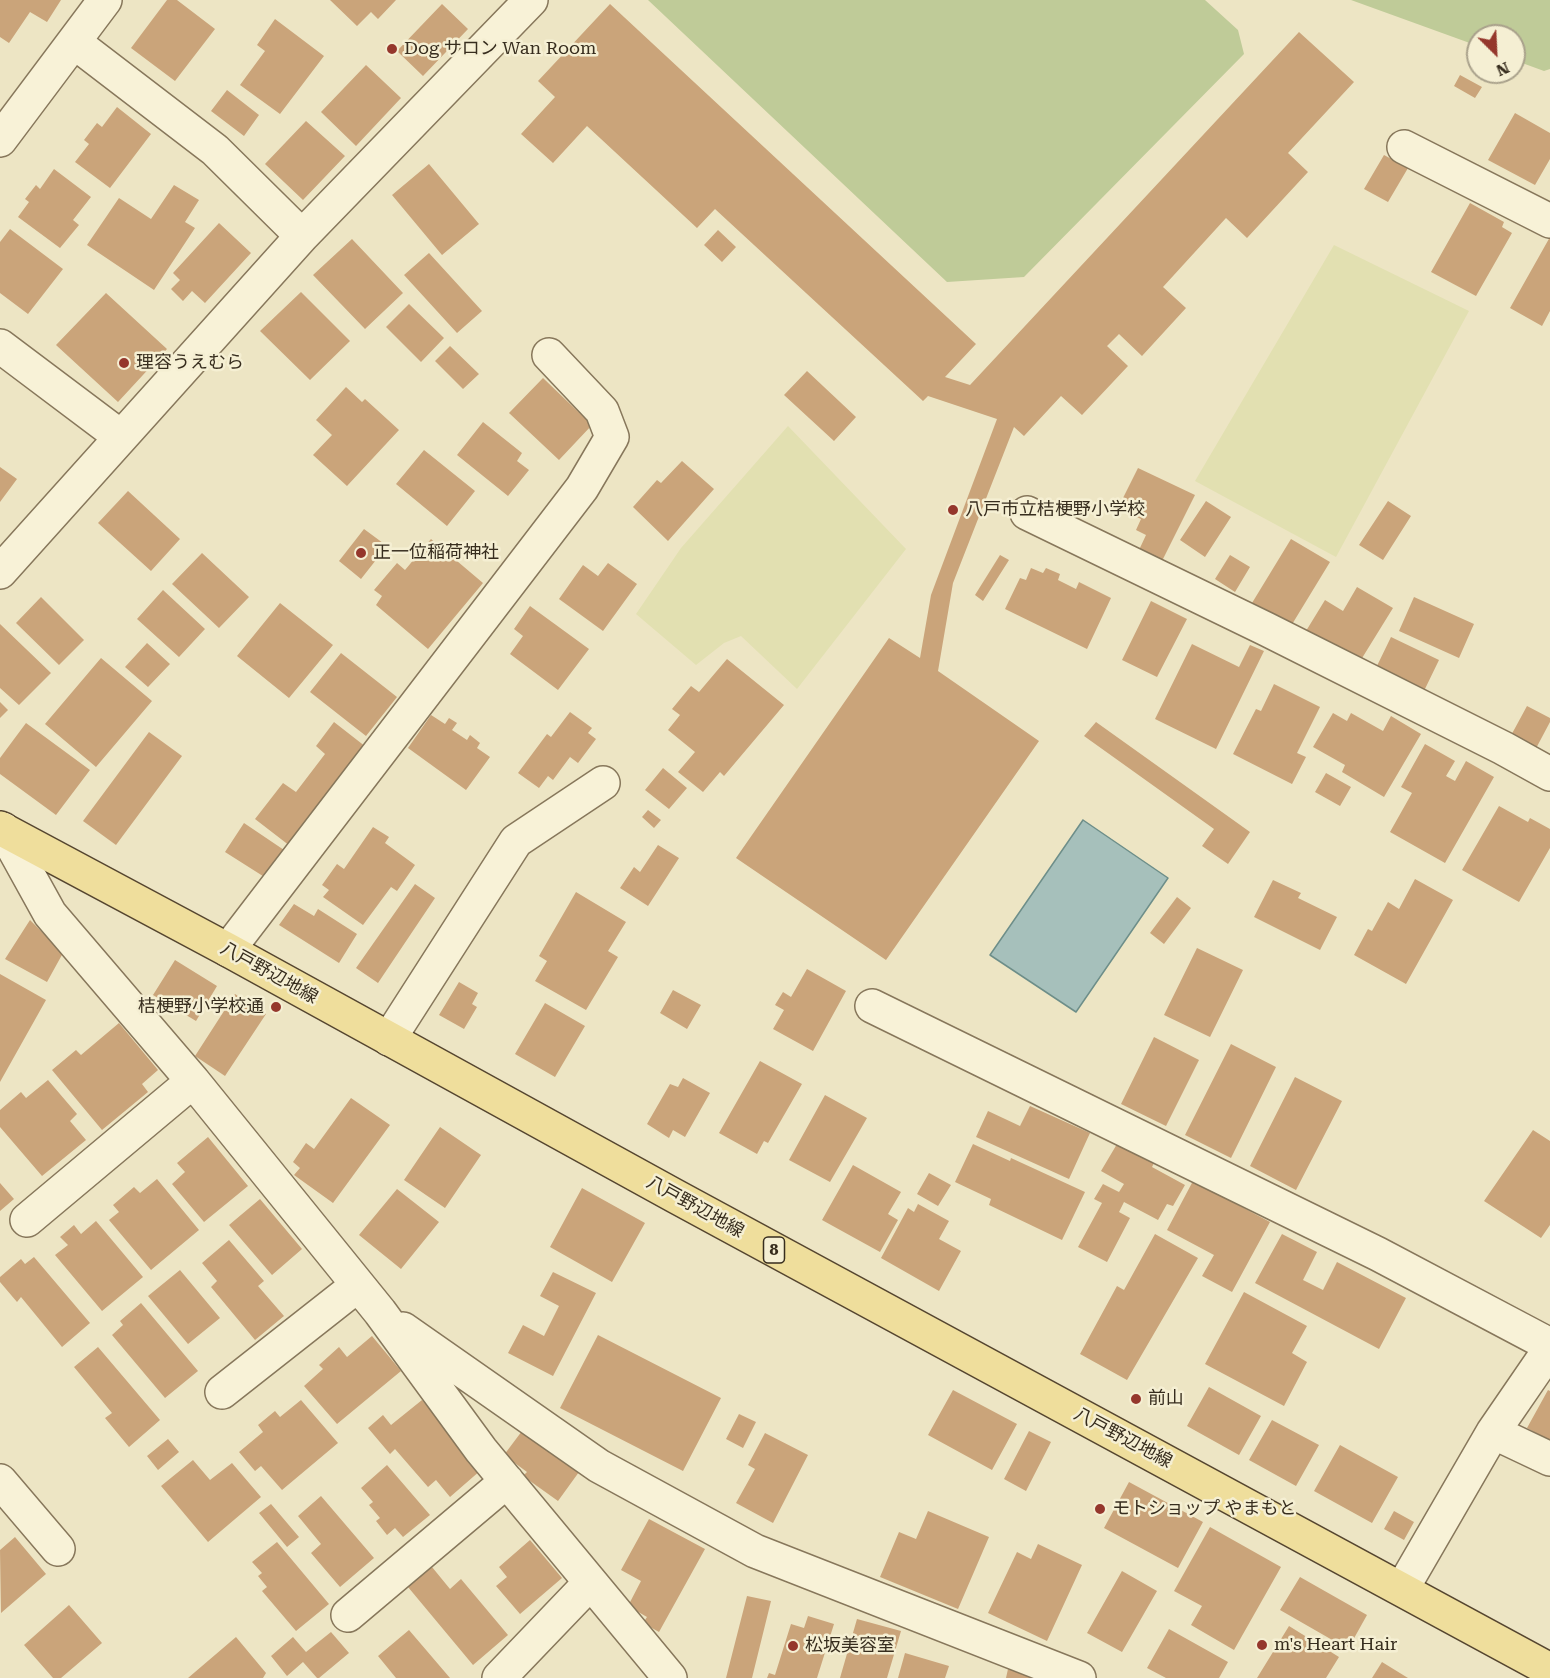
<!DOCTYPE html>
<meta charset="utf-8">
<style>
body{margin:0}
#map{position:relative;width:1550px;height:1678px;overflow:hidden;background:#ede5c4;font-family:"Roboto Serif",serif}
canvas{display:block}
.north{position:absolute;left:1466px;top:24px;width:60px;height:60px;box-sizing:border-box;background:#f5efd3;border:2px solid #a9a18b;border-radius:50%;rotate:156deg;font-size:16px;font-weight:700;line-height:24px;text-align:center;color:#372d1e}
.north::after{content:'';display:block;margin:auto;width:21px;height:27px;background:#95372c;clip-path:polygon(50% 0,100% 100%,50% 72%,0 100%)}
</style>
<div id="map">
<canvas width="1550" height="1678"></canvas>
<div class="north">N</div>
</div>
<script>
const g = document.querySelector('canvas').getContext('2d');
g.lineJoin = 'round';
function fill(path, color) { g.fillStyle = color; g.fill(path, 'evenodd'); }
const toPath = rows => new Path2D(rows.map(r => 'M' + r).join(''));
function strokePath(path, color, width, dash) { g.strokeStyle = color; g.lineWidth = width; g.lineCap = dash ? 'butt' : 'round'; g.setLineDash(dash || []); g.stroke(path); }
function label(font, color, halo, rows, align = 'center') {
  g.font = font + ' "Roboto Serif","Noto Sans JP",serif'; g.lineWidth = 5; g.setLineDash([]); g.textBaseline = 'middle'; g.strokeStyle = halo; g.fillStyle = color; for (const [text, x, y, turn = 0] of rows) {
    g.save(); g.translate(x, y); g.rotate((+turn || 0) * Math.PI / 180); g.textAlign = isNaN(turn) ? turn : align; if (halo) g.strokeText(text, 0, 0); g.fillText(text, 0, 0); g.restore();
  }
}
fill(toPath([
 [1334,245,1469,311,1336,557,1195,481],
 [788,426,906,549,797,689,741,636,724,643,696,665,636,614,681,548]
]), '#e2e0b1');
fill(toPath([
 [648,0,1205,0,1238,30,1244,54,1024,277,947,282],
 [1351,0,1550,0,1550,69,1544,71,1514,60,1514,36,1478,36,1478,46]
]), '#bfcb98');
const water = toPath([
 [1083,820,1168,878,1076,1012,990,955,1083,820]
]);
fill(water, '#a6c0bb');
strokePath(water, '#6d8e89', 1.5);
fill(toPath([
 [0,0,61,0,47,22,30,12,9,43,0,37],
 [167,0,177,0,215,29,175,81,131,48],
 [330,0,396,0,378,19,371,12,357,26],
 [442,4,468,29,423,76,397,51],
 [610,4,976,344,945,377,970,385,1299,32,1354,82,1288,153,1308,172,1247,238,1226,218,1163,287,1186,308,1142,356,1119,334,1107,346,1128,366,1082,415,1061,396,1024,436,1014,427,953,583,938,671,1039,741,886,960,736,858,889,638,920,658,931,595,997,419,928,396,923,401,715,209,697,228,587,126,553,163,521,134,555,97,538,81],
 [275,19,324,56,280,114,240,85,265,51,257,45],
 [366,65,401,98,356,146,321,112],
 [1460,75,1482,87,1475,98,1454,86],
 [227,90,259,115,244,136,211,111],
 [117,107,151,134,110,188,75,162,89,144,84,140,97,123,102,127],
 [1515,113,1550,133,1550,159,1535,185,1488,160],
 [306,121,345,156,303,200,265,164],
 [1384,155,1408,168,1388,202,1364,189],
 [429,164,479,224,442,255,392,195],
 [54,169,91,197,73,220,79,225,60,248,18,217,29,202,25,199,36,185,40,189],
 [174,185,199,200,185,222,195,228,154,290,87,245,119,198,151,219],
 [1470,203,1504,222,1502,227,1512,233,1476,296,1431,272],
 [219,223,251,253,205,303,192,291,183,301,171,289,180,280,173,273],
 [10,229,63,269,28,314,0,293,0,242],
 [718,230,736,247,722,262,704,245],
 [1550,237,1550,311,1542,326,1510,308],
 [352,239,403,293,365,329,313,275],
 [429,253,482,311,457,333,404,275],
 [301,292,350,341,310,380,260,331],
 [106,293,167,349,118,402,56,345],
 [409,304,444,338,421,362,386,327],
 [450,346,479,374,463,389,435,361],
 [807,371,856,417,834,441,784,395],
 [543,378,592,425,559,460,509,413],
 [346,387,362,402,365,399,399,430,347,486,313,455,332,435,316,420],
 [483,422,522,453,517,461,529,470,508,496,457,455],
 [424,450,475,491,447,526,396,484],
 [682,461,714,489,668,541,633,507,657,480,661,483],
 [0,467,17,479,0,502],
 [1138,468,1195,495,1162,561,1139,550,1146,535,1136,530,1141,519,1118,508],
 [128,491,180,539,151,571,98,523],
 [1206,501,1231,517,1205,557,1180,540],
 [1388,501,1411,516,1383,560,1359,545],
 [364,529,387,546,361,579,339,561],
 [431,539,483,583,428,649,376,605,382,596,374,590,397,563,405,570],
 [1291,539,1330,562,1291,626,1252,603],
 [202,553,249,597,219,628,172,584],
 [1000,555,1009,560,983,601,975,595],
 [1230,555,1250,567,1235,592,1215,579],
 [608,563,637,584,603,631,559,599,583,565,598,576],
 [1031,568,1043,573,1046,568,1060,574,1058,580,1076,589,1079,582,1111,598,1087,649,1005,609,1020,578,1026,580],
 [1357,587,1393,608,1359,663,1306,631,1325,600,1343,611],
 [163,590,205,629,179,657,137,619],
 [41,597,84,640,59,665,16,623],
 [1414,597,1474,624,1459,658,1399,631],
 [1151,601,1187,619,1157,677,1122,660],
 [280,603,333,645,289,698,237,656],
 [530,606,589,649,558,690,510,654,523,636,514,629],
 [0,624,51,673,19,705,0,688],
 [1391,637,1439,660,1423,693,1375,670],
 [147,643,170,664,148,687,125,667],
 [1192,644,1239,667,1250,645,1264,651,1216,749,1155,719],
 [341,653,397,697,366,736,310,692],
 [101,658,152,701,96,767,45,724],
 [727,659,784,705,724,776,720,772,703,792,678,772,695,752,668,730,680,715,672,709,691,686,699,692],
 [1274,684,1320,707,1297,753,1306,757,1292,784,1233,754,1256,709,1261,711],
 [0,702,8,710,0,718],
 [1527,706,1550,718,1550,722,1533,754,1508,741],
 [570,712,592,728,588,733,596,739,578,763,570,757,553,780,548,776,539,788,518,773,547,734,551,737],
 [1333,713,1347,721,1351,713,1383,731,1391,716,1421,734,1384,797,1342,772,1345,765,1313,747],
 [431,715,445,724,449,718,457,723,452,730,467,740,470,735,480,743,477,748,490,757,466,790,408,748],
 [334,722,366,747,290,846,255,819,283,783,296,792,325,754,316,746],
 [1096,722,1250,832,1228,864,1202,846,1214,829,1084,736],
 [26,723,90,770,56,815,0,774,0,758],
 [149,732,182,756,116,845,83,821],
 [1425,744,1455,761,1446,776,1455,781,1466,761,1494,777,1445,863,1390,832,1412,793,1401,787],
 [663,768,687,788,669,809,645,790],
 [1326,773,1351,787,1340,806,1315,792],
 [1499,806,1528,822,1530,818,1550,829,1550,848,1519,902,1462,870],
 [648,810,661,820,654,828,642,817],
 [244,823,284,850,266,878,225,852],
 [373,827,389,837,385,843,415,865,397,891,391,887,363,925,323,897,329,890,322,885,337,864,344,869],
 [658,845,679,858,648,906,620,888,634,867,640,872],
 [1415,879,1453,900,1406,984,1354,955,1368,929,1372,931,1388,902,1399,909],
 [1273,880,1301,893,1298,898,1337,917,1320,950,1254,917],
 [415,884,435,898,378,983,356,968],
 [576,892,626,922,608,951,618,957,586,1010,535,981,547,961,539,956],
 [1177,897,1191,908,1164,944,1150,933],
 [294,904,314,916,318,909,357,934,339,963,279,925],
 [30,920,63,953,47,982,5,959],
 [1197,948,1243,970,1210,1037,1164,1015],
 [175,960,217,986,196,1021,153,995],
 [807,969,846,991,813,1051,773,1029,784,1010,775,1005,783,992,791,997],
 [0,974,46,1000,0,1082],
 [459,982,478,993,472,1004,477,1007,464,1029,439,1015],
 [673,990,701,1005,687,1029,660,1013],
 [235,994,266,1014,225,1076,195,1056],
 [545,1003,585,1026,555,1077,515,1054],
 [119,1023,158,1070,142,1084,148,1092,102,1130,52,1070,76,1050,81,1055],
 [1154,1037,1199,1060,1166,1126,1121,1104],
 [1231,1044,1276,1067,1231,1158,1185,1135],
 [760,1061,802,1084,768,1143,764,1141,757,1154,719,1133],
 [1295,1077,1342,1101,1296,1190,1250,1166],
 [683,1078,710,1093,685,1137,673,1130,669,1138,647,1124,670,1084,678,1087],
 [48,1080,77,1114,70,1121,86,1140,42,1176,0,1127,0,1110,21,1092,26,1098],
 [825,1095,867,1118,830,1182,789,1160],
 [351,1098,390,1125,333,1203,294,1175,300,1168,293,1162,306,1143,314,1149],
 [1030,1106,1090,1133,1069,1179,976,1137,988,1111,1020,1126],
 [440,1127,481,1155,445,1208,404,1180],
 [1533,1130,1550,1141,1550,1225,1541,1238,1484,1201],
 [208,1137,248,1186,204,1222,172,1184,185,1172,177,1163],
 [973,1144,1010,1161,1011,1158,1085,1192,1062,1240,989,1205,991,1199,955,1182],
 [1117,1144,1154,1163,1152,1167,1185,1185,1173,1206,1167,1204,1158,1220,1124,1202,1119,1212,1130,1218,1107,1262,1078,1247,1102,1203,1094,1199,1103,1184,1119,1192,1124,1184,1101,1171],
 [853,1165,901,1192,888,1214,898,1220,880,1252,822,1220],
 [929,1173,951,1185,938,1206,917,1194],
 [157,1179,199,1230,151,1270,109,1220,119,1212,113,1205,134,1187,140,1193],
 [1193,1181,1270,1222,1232,1292,1202,1276,1214,1255,1167,1230],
 [0,1183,14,1199,0,1211],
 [582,1188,645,1223,612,1282,550,1247],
 [397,1189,439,1222,401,1269,359,1235],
 [260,1199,302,1249,272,1275,229,1225],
 [918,1204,949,1221,939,1239,961,1251,939,1291,881,1258,908,1208,914,1212],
 [96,1221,143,1277,102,1311,55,1255,68,1245,60,1237,74,1225,81,1234],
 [1155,1234,1198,1258,1127,1380,1080,1354,1117,1286,1124,1290],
 [1282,1234,1317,1252,1303,1280,1323,1290,1337,1262,1406,1298,1379,1349,1255,1283],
 [229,1240,264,1281,258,1286,284,1316,255,1340,211,1287,217,1281,202,1263],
 [34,1257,90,1323,62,1347,21,1297,17,1302,0,1282,0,1277,21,1259,25,1264],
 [180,1270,220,1318,188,1344,148,1296],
 [553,1272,596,1293,553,1376,508,1353,523,1325,544,1336,559,1306,540,1296],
 [1244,1292,1307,1326,1292,1353,1307,1362,1284,1406,1205,1364],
 [141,1303,198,1371,165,1398,112,1335,123,1325,120,1321],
 [598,1335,721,1398,683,1471,560,1408],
 [372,1336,401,1371,337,1424,304,1386,323,1369,319,1365,339,1347,347,1357],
 [98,1347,160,1420,129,1447,105,1418,112,1413,74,1367],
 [1209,1387,1261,1416,1239,1455,1187,1426],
 [953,1390,1017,1424,992,1470,928,1435],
 [1548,1390,1550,1391,1550,1441,1527,1428],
 [301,1400,338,1443,282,1490,261,1466,255,1471,239,1452,263,1432,258,1425,275,1411,280,1417],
 [422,1400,481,1470,450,1497,436,1480,428,1487,395,1449,390,1454,368,1428,383,1415,391,1425],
 [739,1414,756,1422,743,1448,726,1439],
 [1272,1420,1319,1445,1296,1486,1249,1460],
 [522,1431,579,1472,558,1501,523,1476,527,1472,504,1455],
 [1029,1431,1051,1442,1026,1491,1004,1479],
 [765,1433,808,1455,773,1523,736,1503,755,1469,748,1465],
 [168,1439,179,1452,158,1470,147,1456],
 [1340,1445,1398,1477,1372,1523,1314,1491],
 [193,1460,210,1480,232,1463,261,1497,208,1542,161,1486],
 [387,1465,430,1515,403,1537,395,1528,387,1535,376,1521,380,1518,369,1505,373,1502,361,1488],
 [1129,1482,1203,1522,1178,1568,1104,1528],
 [321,1496,374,1558,340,1587,311,1553,321,1544,298,1516],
 [271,1504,299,1537,287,1547,259,1513],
 [928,1511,989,1537,958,1609,880,1577,899,1532,916,1539],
 [1394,1511,1414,1522,1404,1540,1384,1529],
 [649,1519,705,1549,659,1632,643,1623,647,1617,628,1606,641,1581,621,1570],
 [1210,1527,1281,1567,1234,1650,1191,1625,1202,1606,1174,1591],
 [15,1537,46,1574,1,1613,0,1550],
 [530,1540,562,1578,520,1614,496,1586,507,1577,499,1567],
 [277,1542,329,1604,296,1631,262,1591,267,1587,258,1576,262,1573,252,1562],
 [1038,1544,1082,1565,1047,1641,988,1613,1017,1552,1031,1559],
 [432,1567,450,1589,461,1579,508,1635,473,1665,408,1587],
 [1122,1571,1157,1591,1122,1652,1087,1633],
 [1300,1577,1367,1615,1348,1649,1280,1610],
 [747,1596,771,1601,752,1678,726,1678],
 [69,1605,102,1643,61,1678,53,1678,24,1645],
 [808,1616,834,1624,817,1678,767,1678,769,1673,775,1675,791,1624,804,1628],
 [857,1619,901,1631,887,1678,840,1678],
 [1289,1626,1339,1657,1326,1678,1257,1678],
 [1169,1629,1228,1662,1219,1678,1166,1678,1147,1668],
 [409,1630,450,1678,396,1678,378,1656],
 [331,1632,349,1653,319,1678,317,1678,303,1662,287,1676,271,1656,293,1637,306,1652],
 [236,1637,266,1673,263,1678,188,1678],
 [905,1653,949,1666,945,1678,898,1678],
 [1382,1662,1408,1678,1372,1678],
 [1008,1669,1038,1677,1038,1678,1006,1678]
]), '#caa47a');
const minor = toPath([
 [74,42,215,150,302,236],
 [0,140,105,0],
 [1404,147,1550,221],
 [0,346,121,437],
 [1027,513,1266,629,1503,748,1550,774],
 [0,572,302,236,531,0],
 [3,829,50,914,193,1081,380,1312,481,1450,670,1678],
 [228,950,582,488,612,437,602,411,549,355],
 [872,1006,1378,1254,1550,1345],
 [389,1039,516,841,603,783],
 [27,1220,193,1081],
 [403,1329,599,1466,755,1551,1079,1678],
 [222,1392,358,1285],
 [1493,1432,1550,1459],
 [0,1481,58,1549],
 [1402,1589,1493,1432,1550,1349],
 [348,1615,507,1481],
 [499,1678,590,1583]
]);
const primary = toPath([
 [0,828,228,950,675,1196,1550,1670]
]);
strokePath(minor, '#87775b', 36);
strokePath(primary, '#55452f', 36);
strokePath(minor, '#f8f2d7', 33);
strokePath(primary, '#efde9c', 33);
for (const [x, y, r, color] of [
 [392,49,6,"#95372c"],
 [124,363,6,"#95372c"],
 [953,510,6,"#95372c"],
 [361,553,6,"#95372c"],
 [276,1007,6,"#95372c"],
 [1136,1399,6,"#95372c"],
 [1100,1509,6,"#95372c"],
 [1262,1645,6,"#95372c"],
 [793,1646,6,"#95372c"]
]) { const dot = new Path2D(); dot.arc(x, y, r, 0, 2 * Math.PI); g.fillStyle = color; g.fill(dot); strokePath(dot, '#f5efd3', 2); }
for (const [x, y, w] of [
 [774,1250,21]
]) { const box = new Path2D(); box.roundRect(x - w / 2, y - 13, w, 26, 4.5); g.fillStyle = '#f5efd3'; g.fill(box); strokePath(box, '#372d1e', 1.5); }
label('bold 16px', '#372d1e', null, [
 ["8",774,1250]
]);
label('18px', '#372d1e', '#f5efd3', [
 ["Dog サロン Wan Room",404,49],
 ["理容うえむら",136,363],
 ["八戸市立桔梗野小学校",965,510],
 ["正一位稲荷神社",373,553],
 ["桔梗野小学校通",264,1007,"right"],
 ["前山",1148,1399],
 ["モトショップ やまもと",1112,1509],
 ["m's Heart Hair",1274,1645],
 ["松坂美容室",805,1646]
], 'left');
label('18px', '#372d1e', '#f5efd3', [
 ["八戸野辺地線",269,973,29],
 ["八戸野辺地線",695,1207,29],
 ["八戸野辺地線",1123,1438,28]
]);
</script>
